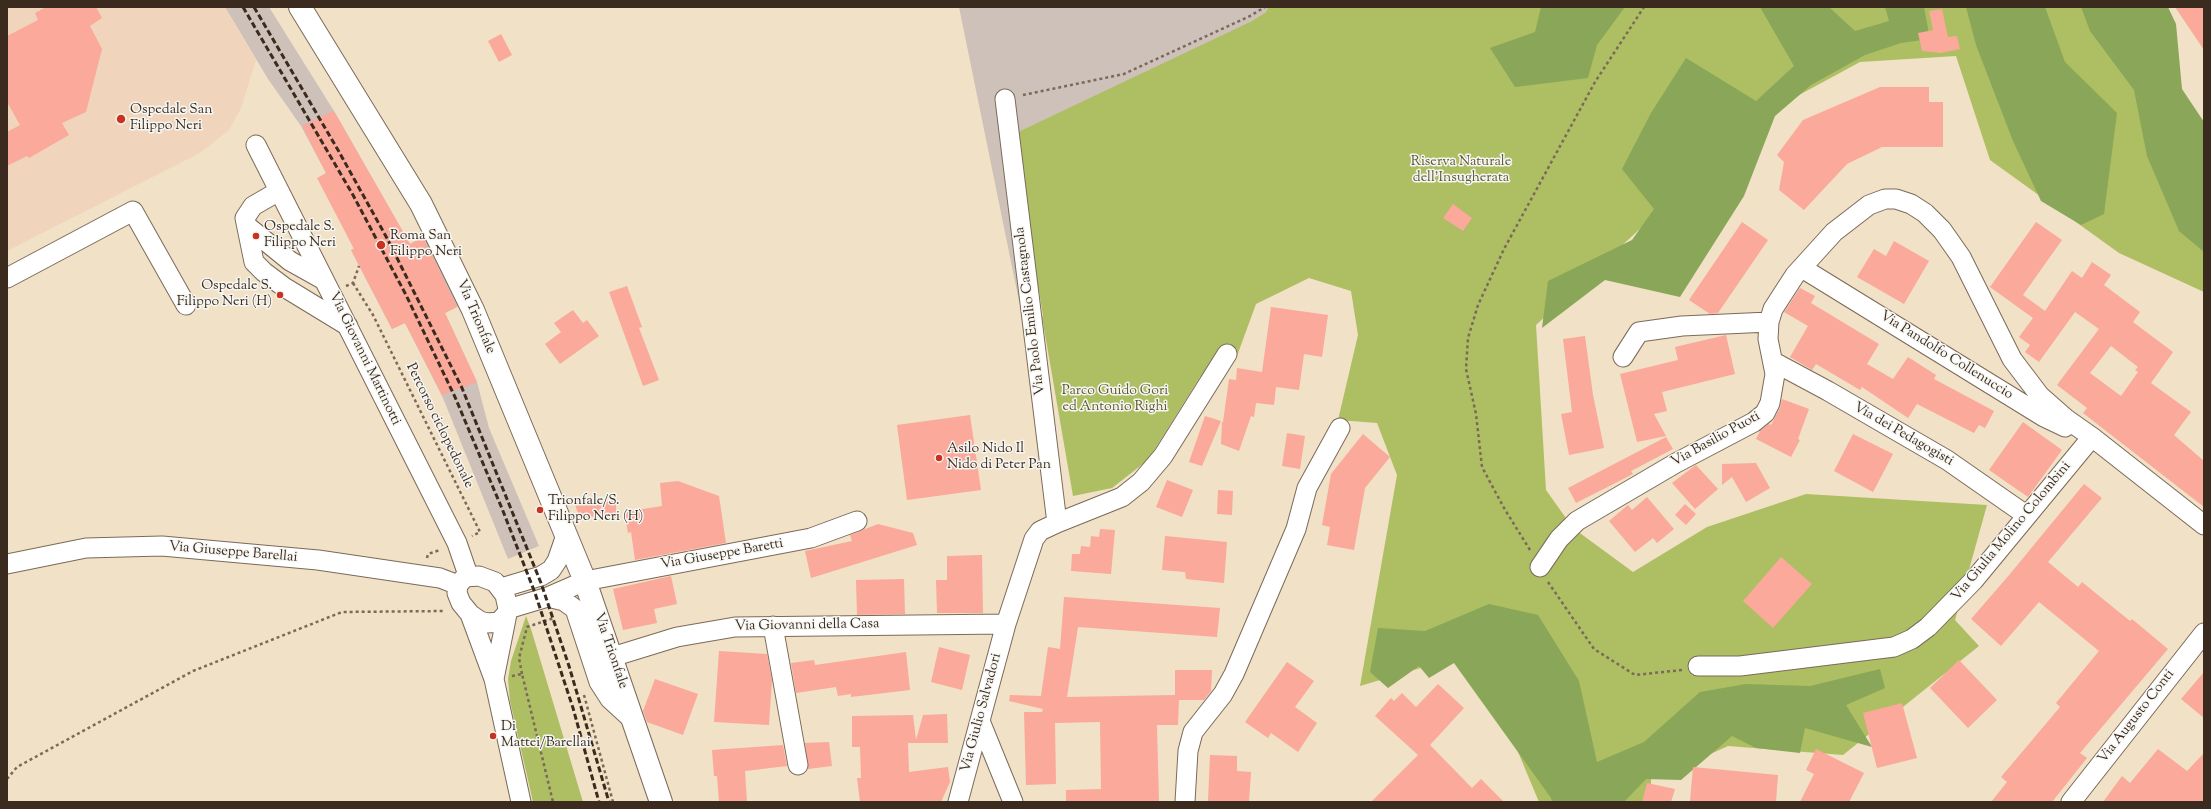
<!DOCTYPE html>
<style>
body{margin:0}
#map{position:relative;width:2211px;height:809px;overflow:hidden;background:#f1e1c6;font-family:"Sorts Mill Goudy",serif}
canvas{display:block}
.frame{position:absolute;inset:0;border:8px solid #3b2a1e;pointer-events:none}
</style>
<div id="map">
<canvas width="2211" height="809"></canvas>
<div class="frame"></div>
</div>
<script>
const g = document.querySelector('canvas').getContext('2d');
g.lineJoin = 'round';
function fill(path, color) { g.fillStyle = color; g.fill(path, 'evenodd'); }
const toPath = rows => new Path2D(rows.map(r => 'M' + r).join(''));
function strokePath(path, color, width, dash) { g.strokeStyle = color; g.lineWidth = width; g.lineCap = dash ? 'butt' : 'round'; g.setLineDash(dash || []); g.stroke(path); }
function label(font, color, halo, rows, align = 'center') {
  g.font = font + ' "Sorts Mill Goudy",serif'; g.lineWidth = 3; g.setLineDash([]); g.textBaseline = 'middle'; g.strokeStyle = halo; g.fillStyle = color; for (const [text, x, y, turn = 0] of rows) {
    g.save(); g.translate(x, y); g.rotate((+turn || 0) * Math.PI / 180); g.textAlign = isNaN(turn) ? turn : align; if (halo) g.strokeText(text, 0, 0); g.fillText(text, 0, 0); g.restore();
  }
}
fill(toPath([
 [7,7,225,7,256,60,241,108,229,130,200,153,7,251]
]), '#f0d5bc');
fill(toPath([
 [225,7,269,7,334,111,410,244,427,236,460,305,445,313,477,382,489,428,539,546,508,559,443,398,405,323,392,329,351,250,354,249,326,173,301,126,268,79],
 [959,7,1268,7,1266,12,1250,22,1086,266,1019,301]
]), '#cec1b9');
fill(toPath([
 [1268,7,2149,7,2204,242,2204,292,2119,253,1990,160,1956,56,1860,62,1764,114,1536,325,1546,490,1573,528,1633,572,1707,527,1806,494,1987,505,1955,620,1979,646,1843,755,1728,746,1693,762,1652,762,1650,802,1539,802,1513,740,1498,645,1360,686,1397,475,1377,423,1338,420,1358,335,1351,291,1309,278,1256,304,1237,356,1200,377,1148,460,1112,488,1073,496,1042,317,1043,316,1014,134,1250,22,1266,12],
 [526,616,531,629,583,802,533,802,510,701,508,679,511,661]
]), '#adbf62');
fill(toPath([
 [1541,7,1625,7,1597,45,1588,78,1515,87,1490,48,1535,32],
 [1760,7,1829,7,1855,31,1889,21,1885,7,1924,7,1930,39,1901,43,1865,55,1811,85,1775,116,1744,196,1680,297,1605,280,1542,328,1548,281,1632,240,1654,209,1622,169,1651,113,1686,58,1756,101,1794,66],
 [1966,7,2045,7,2065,62,2117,113,2104,214,2081,225,2041,201,2013,141,1976,45],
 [2081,7,2168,7,2176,24,2182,89,2204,122,2204,252,2179,231,2147,156,2134,90,2090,31],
 [1489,604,1538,615,1579,681,1597,762,1644,742,1700,692,1746,684,1810,686,1880,669,1885,688,1846,705,1872,747,1805,728,1800,753,1756,748,1732,736,1681,780,1646,779,1624,802,1552,802,1551,798,1454,663,1429,678,1419,666,1388,688,1370,672,1378,628,1425,631]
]), '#8aa658');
fill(toPath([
 [46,7,96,7,102,18,90,26,102,49,86,112,62,123,69,135,29,158,27,156,7,166,7,132,20,125,7,102,7,36,38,20,35,13],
 [2175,7,2204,7,2204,50],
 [1942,9,1948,37,1957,36,1960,49,1941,53,1922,51,1918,33,1933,30,1929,11],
 [501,34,512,55,499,62,488,41],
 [1880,87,1929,87,1929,102,1943,102,1943,147,1882,147,1847,164,1804,210,1779,190,1784,162,1777,155,1803,120],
 [334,111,410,244,423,237,457,307,445,313,477,382,442,395,405,323,392,329,351,250,354,249,317,178,326,173,302,126],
 [1453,204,1472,218,1463,231,1443,218],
 [1742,222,1768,240,1718,313,1710,314,1689,300],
 [2036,222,2062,240,2023,295,2045,311,2072,271,2082,278,2092,262,2111,275,2104,285,2140,312,2133,322,2173,352,2151,383,2191,412,2174,435,2204,461,2204,507,2083,413,2087,408,2057,385,2099,329,2075,312,2039,362,2025,352,2030,345,2019,337,2033,318,1990,287],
 [2111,346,2138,367,2135,370,2138,372,2121,396,2090,373],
 [1894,241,1929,261,1904,304,1857,277,1874,249,1886,256],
 [627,286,642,327,639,328,659,380,643,386,609,292],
 [1800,288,1815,296,1811,303,1879,344,1867,364,1893,379,1908,357,1936,375,1934,379,1994,411,1985,428,1979,425,1974,433,1917,404,1908,418,1862,387,1860,390,1816,364,1812,370,1790,357,1808,326,1784,312],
 [1271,307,1328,315,1322,357,1304,354,1299,390,1276,387,1274,405,1256,403,1254,417,1251,416,1239,451,1221,444,1222,422,1223,422,1229,379,1236,380,1237,368,1262,372],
 [573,310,583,323,587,320,599,336,560,364,545,344,561,332,554,323],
 [1726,335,1735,374,1662,392,1667,411,1654,414,1666,436,1637,442,1620,374,1678,360,1675,347],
 [1585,336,1593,395,1604,448,1569,455,1561,414,1572,412,1563,339],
 [1782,399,1809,409,1798,439,1800,440,1791,457,1756,439,1760,431,1769,424,1771,425,1780,408],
 [970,415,981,490,907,500,897,425],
 [1205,416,1221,421,1202,466,1189,462],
 [2023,422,2062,450,2028,497,1989,470],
 [1287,433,1305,436,1300,469,1282,466],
 [1363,434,1390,457,1365,488,1354,550,1327,545,1330,527,1322,525,1331,474],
 [1853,434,1893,454,1873,492,1834,471],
 [1666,437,1673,449,1631,471,1633,474,1576,503,1568,488],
 [1756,463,1770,488,1746,502,1732,477,1722,485,1722,464],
 [1696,465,1718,489,1695,509,1672,483],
 [1167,480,1193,490,1182,517,1156,507],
 [678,481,719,496,726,543,635,560,631,532,628,533,624,512,662,506,660,483],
 [2084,484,2102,498,2048,562,2078,587,2082,582,2130,621,2132,619,2168,649,2080,753,2087,758,2052,802,1991,802,2007,782,2001,777,2060,707,2056,703,2099,651,2039,602,2001,646,1971,619,2010,574],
 [1218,490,1233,491,1232,515,1217,514],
 [1647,497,1674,529,1657,543,1653,538,1635,552,1609,521,1628,505,1632,510],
 [573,499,616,501,616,518,579,516],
 [1685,504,1696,514,1686,525,1675,515],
 [878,524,913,533,917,545,811,578,805,551,852,541,850,535],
 [1100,529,1115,530,1111,574,1071,571,1072,554,1080,554,1081,546,1090,547,1091,536,1099,537],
 [1165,536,1227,542,1224,583,1186,579,1185,572,1162,570],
 [982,555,983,613,937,613,936,580,947,580,947,556],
 [1781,557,1812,584,1773,628,1743,601],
 [671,576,677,604,654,609,657,623,623,630,613,589],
 [904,579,905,614,857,615,856,580],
 [1064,597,1220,608,1217,637,1078,627,1067,697,1175,695,1175,670,1212,670,1211,691,1204,700,1179,700,1178,725,1157,725,1159,802,1066,802,1066,790,1101,789,1100,722,1055,723,1056,784,1026,785,1024,712,1042,712,1043,709,1009,701,1010,695,1041,696,1048,647,1060,649],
 [939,647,970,655,962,690,931,682],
 [719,651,767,654,772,680,769,725,714,722],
 [906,652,910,690,851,697,851,694,838,696,836,687,796,693,791,663,814,660,815,665],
 [1959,660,1997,700,1968,728,1930,688],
 [1287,662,1314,681,1295,707,1317,723,1298,752,1271,733,1268,738,1245,722],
 [2204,672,2204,718,2181,699],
 [655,679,698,694,683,735,647,722,643,711],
 [1438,684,1464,708,1430,745,1472,788,1481,779,1504,802,1371,802,1418,755,1375,716,1391,698,1394,701,1402,693,1416,707],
 [1902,703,1917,758,1877,768,1863,713],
 [947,714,948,743,908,743,909,772,948,767,950,782,941,802,860,802,857,778,861,778,860,747,852,747,852,716,913,715,916,740,923,715],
 [829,742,832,766,808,769,805,743],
 [783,745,787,766,745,771,747,802,719,802,717,776,714,776,712,750],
 [1816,749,1864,773,1849,802,1800,802,1814,774,1806,770],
 [2158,749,2187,771,2204,753,2204,802,2103,802,2122,776,2130,783],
 [1210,755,1237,756,1237,771,1251,772,1249,802,1208,801],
 [1693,767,1778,775,1776,802,1690,801],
 [1647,783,1675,789,1671,802,1642,802]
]), '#faa99a');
const minor = toPath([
 [1005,99,1057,523],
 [256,145,457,543,468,575],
 [279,191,253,206,245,218,254,262,264,272,284,287,348,326],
 [247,226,290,261,324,280],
 [1802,268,2044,417,2065,427],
 [7,278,133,211,186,305],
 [1623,357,1639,332,1682,326,1769,322],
 [1774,362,1828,391,1947,460,2026,515],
 [7,564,86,548,162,546,318,560,440,578,458,585],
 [1540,567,1559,539,1577,521,1676,463,1754,422,1765,413,1770,403,1775,374,1768,339,1769,322,1773,309,1795,275,1834,232,1869,205,1885,199,1896,199,1911,204,1925,213,1942,230,1961,257,2012,359,2040,396,2065,418,2092,437,2204,525],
 [501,588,541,576,551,570,557,561,566,535],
 [548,597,564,601,575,609,599,682,610,699,634,721],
 [508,609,548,597,585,581,811,538,857,521],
 [470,614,494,679,521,802],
 [773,626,798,765],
 [612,657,677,637,735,627,1006,624],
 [1698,666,1740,666,1894,647,1912,639,1928,627,1974,580,2092,437],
 [494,679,508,609,505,595,495,582,479,576,465,577,458,585,457,593,461,603,470,614,480,621,487,623,499,622,507,613],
 [980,721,1013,802],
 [958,802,1006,624,1034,539,1040,531,1057,523,1122,497,1141,482,1163,456,1227,354],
 [1185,802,1188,751,1193,732,1223,694,1234,674,1296,529,1307,488,1340,428],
 [2071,802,2204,633]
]);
const major = toPath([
 [300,7,421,204,473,310,585,581,661,802]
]);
strokePath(minor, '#7b6a59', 21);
strokePath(major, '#7b6a59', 24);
strokePath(toPath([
 [1023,95,1124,74,1250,16,1265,7],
 [353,283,373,315,480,532,472,536],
 [346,286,353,283,359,266],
 [1530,550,1504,508,1482,467,1476,414,1466,369,1468,338,1478,305,1504,249,1595,82,1644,7],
 [427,558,428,554,440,550],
 [1548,582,1594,649,1635,675,1682,670],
 [522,674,519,658,527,627,554,618],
 [512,676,522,674,553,802],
 [584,695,613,802],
 [7,779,17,767,193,671,342,612,445,611]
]), '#7b6a59', 2.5, [3, 3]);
strokePath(minor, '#fff', 19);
strokePath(major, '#fff', 22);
strokePath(toPath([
 [243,7,353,195,406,295,455,397,503,511,535,593,573,708,599,802],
 [254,7,338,150,388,240,462,388,541,583,569,666,609,802]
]), '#3b2a1e', 3, [6, 3]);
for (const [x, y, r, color] of [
 [121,119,5,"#c8321e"],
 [256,236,4,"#c8321e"],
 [381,245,5,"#c8321e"],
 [280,295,4,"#c8321e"],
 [939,458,4,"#c8321e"],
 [540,510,4,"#c8321e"],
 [493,736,4,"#c8321e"]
]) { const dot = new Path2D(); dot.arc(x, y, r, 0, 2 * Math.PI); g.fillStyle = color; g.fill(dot); strokePath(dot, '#f6f6f2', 1.5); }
label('14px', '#3b2a1e', '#f6f6f2', [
 ["Ospedale San",130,111],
 ["Filippo Neri",130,127],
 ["Ospedale S.",264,228],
 ["Filippo Neri",264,244],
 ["Roma San",390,237],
 ["Filippo Neri",390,253],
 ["Ospedale S.",272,287,"right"],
 ["Filippo Neri (H)",272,303,"right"],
 ["Asilo Nido Il",947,450],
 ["Nido di Peter Pan",947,466],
 ["Trionfale/S.",548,502],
 ["Filippo Neri (H)",548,518],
 ["Di",501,728],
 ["Mattei/Barellai",501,744]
], 'left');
label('14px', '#5d5732', '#f6f6f2', [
 ["Riserva Naturale",1461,163],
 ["dell'Insugherata",1461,179],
 ["Parco Guido Gori",1115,392],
 ["ed Antonio Righi",1115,408]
]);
label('14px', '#3b2a1e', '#f6f6f2', [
 ["Via Paolo Emilio Castagnola",1031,311,-97],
 ["Via Trionfale",475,317,67],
 ["Via Pandolfo Collenuccio",1946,356,32],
 ["Via Giovanni Martinotti",364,359,64],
 ["Percorso ciclopedonale",439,426,64],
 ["Via dei Pedagogisti",1903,435,30],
 ["Via Basilio Puoti",1716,440,-29],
 ["Via Giulia Molino Colombini",2012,532,-50],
 ["Via Giuseppe Barellai",233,553,5],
 ["Via Giuseppe Baretti",722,555,-10],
 ["Via Giovanni della Casa",807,626,-1],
 ["Via Trionfale",610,651,71],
 ["Via Giulio Salvadori",982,713,-75],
 ["Via Augusto Conti",2137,717,-52]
]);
</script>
